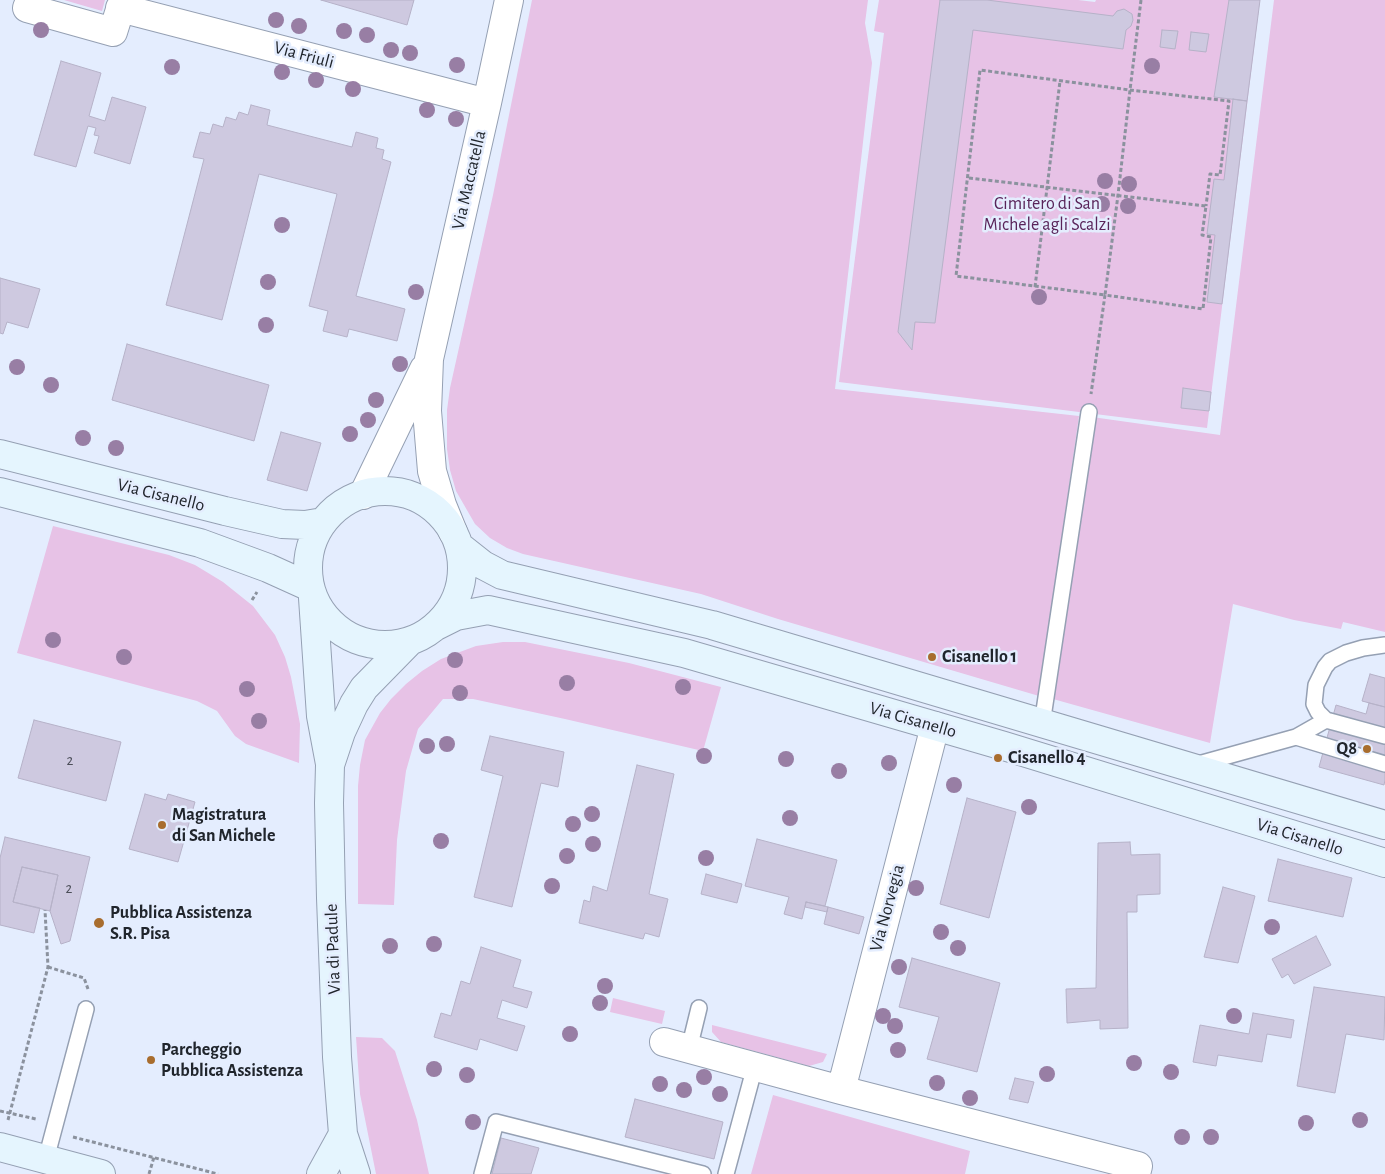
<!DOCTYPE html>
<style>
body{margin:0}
canvas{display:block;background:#e4edfe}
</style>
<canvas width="1385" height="1174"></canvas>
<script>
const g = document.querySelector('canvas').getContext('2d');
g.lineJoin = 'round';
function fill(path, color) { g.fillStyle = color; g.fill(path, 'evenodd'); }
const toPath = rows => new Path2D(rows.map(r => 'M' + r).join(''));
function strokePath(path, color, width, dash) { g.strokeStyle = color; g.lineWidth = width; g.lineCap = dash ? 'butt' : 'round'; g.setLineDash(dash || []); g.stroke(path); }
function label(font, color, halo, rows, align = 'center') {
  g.font = font + ' "Alegreya Sans",sans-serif'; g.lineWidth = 5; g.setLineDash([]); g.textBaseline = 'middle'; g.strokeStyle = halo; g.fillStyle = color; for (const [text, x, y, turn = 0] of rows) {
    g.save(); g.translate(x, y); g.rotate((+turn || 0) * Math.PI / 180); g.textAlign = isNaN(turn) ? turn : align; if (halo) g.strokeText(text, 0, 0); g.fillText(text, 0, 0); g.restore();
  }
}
fill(toPath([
 [64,0,105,0,102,11],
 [532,0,868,0,865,23,872,63,835,389,1079,416,1039,696,778,619,701,594,523,554,507,548,490,538,475,524,456,491,450,470,447,449,447,410,450,388,493,195],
 [879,0,1078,0,1095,2,1096,0,1260,0,1207,428,839,382,884,33,874,31],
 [1274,0,1385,0,1385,632,1343,622,1341,629,1294,620,1233,604,1210,743,1053,699,1092,417,1220,435],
 [53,526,169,555,195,565,223,582,253,606,275,635,285,657,291,677,300,724,299,763,246,744,235,736,217,711,197,701,17,653],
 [503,642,525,642,629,663,721,687,703,751,565,719,473,699,443,699,418,729,406,771,397,840,394,905,358,904,358,786,360,765,365,740,380,713,391,699,406,684,422,671,441,659,476,646],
 [613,998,665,1011,662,1024,610,1012],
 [712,1025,827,1054,823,1062,809,1066,721,1042,712,1032],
 [356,1037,382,1038,395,1051,417,1120,429,1174,376,1174,360,1094],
 [773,1095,970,1151,965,1174,751,1174]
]), '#e7c2e6');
const building = toPath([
 [321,0,414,0,407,25,321,0],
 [940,0,987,0,1113,16,1117,11,1124,9,1132,14,1133,20,1131,26,1126,30,1123,49,973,30,935,323,915,322,912,350,898,332,940,0],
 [1229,0,1260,0,1247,101,1214,97,1229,0],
 [1162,30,1178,31,1175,49,1160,47,1162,30],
 [1191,32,1209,34,1206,52,1189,50,1191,32],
 [61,61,101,73,89,116,105,121,112,97,146,107,130,164,94,153,99,136,94,135,96,128,88,126,76,167,34,155,61,61],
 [1233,99,1247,101,1222,304,1207,302,1215,235,1207,234,1214,179,1224,180,1233,99],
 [251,105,270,110,267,125,352,147,356,132,378,138,376,148,384,150,382,159,391,162,356,296,405,309,397,341,349,329,347,337,323,331,328,311,309,306,337,194,259,174,222,320,166,305,204,159,193,157,200,132,210,134,213,124,223,127,226,117,236,120,239,112,248,115,251,105],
 [0,278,40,289,28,328,7,322,3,334,0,333,0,278],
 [127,344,269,385,254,441,112,400,127,344],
 [1183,388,1211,392,1209,411,1181,408,1183,388],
 [281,432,321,443,307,491,267,480,281,432],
 [1370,674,1385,678,1385,707,1362,701,1370,674],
 [1369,703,1385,707,1385,780,1384,785,1319,767,1336,705,1366,714,1369,703],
 [34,720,121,742,106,801,18,778,34,720],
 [490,736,564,752,558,787,541,783,512,907,474,897,503,776,481,770,490,736],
 [637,765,674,774,649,894,668,899,659,937,645,933,643,939,579,923,584,900,590,902,593,886,607,891,637,765],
 [145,794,166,800,168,794,195,802,178,862,129,849,145,794],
 [967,798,1016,812,989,918,940,904,967,798],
 [5,837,90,857,70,941,61,944,50,911,58,875,22,867,13,902,40,908,34,933,0,925,0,858,5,837],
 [757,839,837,860,825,906,806,902,802,919,784,914,789,897,745,886,757,839],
 [1130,842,1131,855,1160,854,1160,894,1137,895,1137,912,1127,912,1128,1028,1100,1029,1100,1020,1067,1023,1066,989,1096,988,1098,843,1130,842],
 [1278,859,1352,878,1343,917,1268,901,1278,859],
 [22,867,58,875,50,911,13,902,22,867],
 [706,874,742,884,737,903,701,894,706,874],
 [1223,887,1255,896,1238,963,1204,957,1223,887],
 [806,902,828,907,827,912,805,907,806,902],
 [828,907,864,917,859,934,824,924,828,907],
 [1316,936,1331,965,1294,984,1288,974,1282,978,1272,959,1316,936],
 [481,947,521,960,513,987,532,992,527,1008,502,1000,497,1018,525,1026,517,1051,480,1039,477,1050,434,1037,441,1013,451,1016,461,981,470,984,481,947],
 [912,958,1000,983,977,1072,927,1059,939,1017,899,1007,912,958],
 [1314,987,1385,997,1384,1040,1346,1034,1335,1093,1297,1086,1314,987],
 [1253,1013,1294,1020,1291,1038,1267,1034,1262,1062,1218,1055,1216,1066,1193,1062,1200,1025,1249,1034,1253,1013],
 [1015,1078,1034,1082,1028,1103,1009,1099,1015,1078],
 [635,1099,723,1122,714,1159,625,1137,635,1099],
 [501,1138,539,1148,531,1174,492,1174,501,1138]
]);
fill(building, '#cec9e0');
strokePath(building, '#b6b2c8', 1);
const lane = toPath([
 [1326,720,1318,712,1314,704,1316,685,1325,667,1330,661,1346,653,1363,648,1385,645],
 [1042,724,1089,412],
 [1296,737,1326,720,1385,736],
 [1195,765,1296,737,1385,764],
 [689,1049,699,1008],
 [46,1159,86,1009],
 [482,1174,496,1122,703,1174],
 [726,1174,755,1066]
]);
const street = toPath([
 [30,0,27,8,113,32,123,0],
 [120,8,487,103],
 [363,495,424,369],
 [453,532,442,505,432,471,427,411,429,359,487,103,509,0],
 [664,1042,841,1090,1138,1166,1136,1174],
 [841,1090,935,726]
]);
const secondary = toPath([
 [0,454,225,511,282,524,305,525,323,522],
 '308 568a77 77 0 1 1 154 0a77 77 0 1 1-154 0Z',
 [0,492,200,543,268,568,310,587],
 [459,546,483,565,502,575,712,625,1385,825],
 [313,598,321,716,330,764],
 [436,626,456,616,488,610,684,653,1004,746,1385,863],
 [0,1147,101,1174],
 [321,1174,343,1134],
 [356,1174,343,1134,337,1057,331,898,329,803,330,765,341,732,354,704,364,688,410,641]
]);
strokePath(lane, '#95a0b3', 18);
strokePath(street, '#95a0b3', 30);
strokePath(secondary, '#95a0b3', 30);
strokePath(toPath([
 [1141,0,1130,90,1118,195,1105,295,956,276,980,70,1130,90,1229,101,1220,175,1210,174,1206,206],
 [969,178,1206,206,1202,235,1211,237,1203,309,1105,295,1091,394],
 [1035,287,1060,81],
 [252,600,257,592],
 [48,967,84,978,88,989],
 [0,1111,36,1119],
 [8,1120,48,967,45,910],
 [73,1137,218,1174],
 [149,1174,154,1157]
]), '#8b929e', 3, [4, 2.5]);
strokePath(lane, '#fff', 15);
strokePath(street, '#fff', 28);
strokePath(secondary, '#e5f5fe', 28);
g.fillStyle = '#987ea4';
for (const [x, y] of [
 [276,20],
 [299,26],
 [41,30],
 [344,31],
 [367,35],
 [391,50],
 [410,53],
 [457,65],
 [1152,66],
 [172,67],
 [282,72],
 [316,80],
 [353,89],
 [427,110],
 [456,119],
 [1105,181],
 [1129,184],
 [1102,204],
 [1128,206],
 [282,225],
 [268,282],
 [416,292],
 [1039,297],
 [266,325],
 [400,364],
 [17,367],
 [51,385],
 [376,400],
 [368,420],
 [350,434],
 [83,438],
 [116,448],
 [53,640],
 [124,657],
 [455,660],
 [567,683],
 [683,687],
 [247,689],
 [460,693],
 [259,721],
 [447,744],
 [427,746],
 [704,756],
 [786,759],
 [889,763],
 [839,771],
 [954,785],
 [1029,807],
 [592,814],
 [790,818],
 [573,824],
 [441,841],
 [593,844],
 [567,856],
 [706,858],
 [552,886],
 [916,888],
 [1272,927],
 [941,932],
 [434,944],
 [390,946],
 [958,948],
 [899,967],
 [605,986],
 [600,1003],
 [883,1016],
 [1234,1016],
 [895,1026],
 [570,1034],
 [898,1050],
 [1134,1063],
 [434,1069],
 [1171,1072],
 [1047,1074],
 [467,1075],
 [704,1077],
 [937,1083],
 [660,1084],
 [684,1090],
 [720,1094],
 [970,1098],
 [1360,1120],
 [473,1122],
 [1306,1123],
 [1182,1137],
 [1211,1137]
]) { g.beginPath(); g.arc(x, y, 8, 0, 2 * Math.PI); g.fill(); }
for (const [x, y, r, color] of [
 [932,657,5,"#a86d2e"],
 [1367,749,5,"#a86d2e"],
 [998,758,5,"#a86d2e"],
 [162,825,5,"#a86d2e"],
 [99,923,6,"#a86d2e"],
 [151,1060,5,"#a86d2e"]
]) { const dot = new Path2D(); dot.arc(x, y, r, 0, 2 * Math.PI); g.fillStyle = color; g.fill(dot); strokePath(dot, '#e4edfe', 2); }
label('15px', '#4c4e59', null, [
 ["2",70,760],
 ["2",69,888]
]);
label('18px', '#20252c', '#e4edfe', [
 ["Via Friuli",304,55,15],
 ["Via Maccatella",469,180,-77],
 ["Via Cisanello",161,495,14],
 ["Via Cisanello",913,720,16],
 ["Via Cisanello",1300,837,17],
 ["Via Norvegia",887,908,-75],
 ["Via di Padule",333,949,-92]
]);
label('18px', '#59245a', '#e4edfe', [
 ["Cimitero di San",1047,204],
 ["Michele agli Scalzi",1047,225]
]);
label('bold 18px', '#20252c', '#e4edfe', [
 ["Cisanello 1",942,657],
 ["Q8",1357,749,"right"],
 ["Cisanello 4",1008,758],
 ["Magistratura",172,815],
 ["di San Michele",172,836],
 ["Pubblica Assistenza",110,913],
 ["S.R. Pisa",110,934],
 ["Parcheggio",161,1050],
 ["Pubblica Assistenza",161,1071]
], 'left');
</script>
